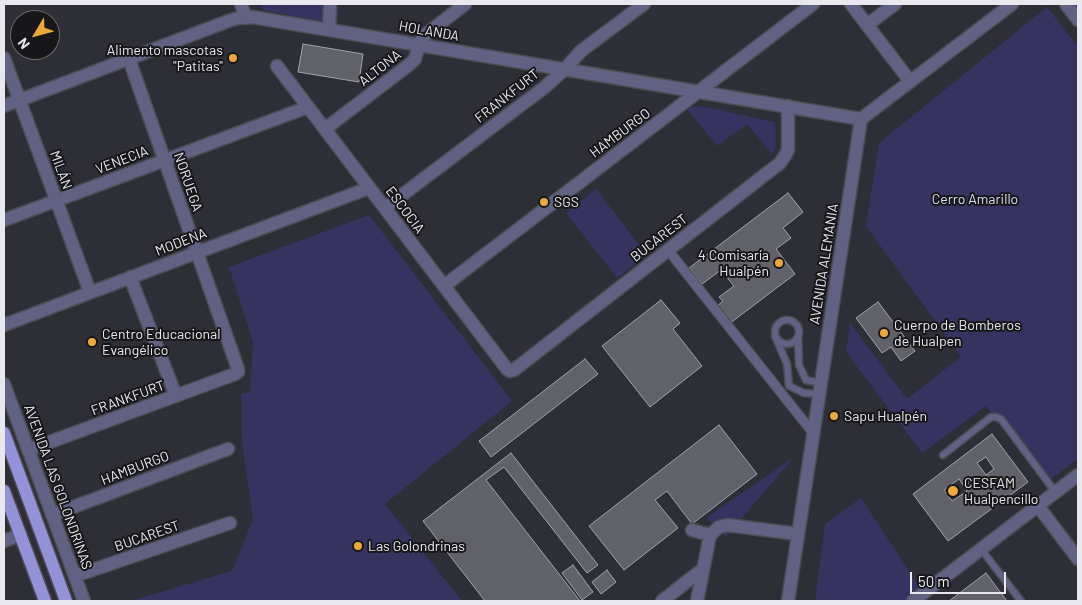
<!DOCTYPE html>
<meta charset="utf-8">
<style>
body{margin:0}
#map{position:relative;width:1082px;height:605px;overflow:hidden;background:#2e2e36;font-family:Barlow,sans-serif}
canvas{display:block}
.frame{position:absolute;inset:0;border:5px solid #e8e8ee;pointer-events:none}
.north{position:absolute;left:10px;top:10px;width:50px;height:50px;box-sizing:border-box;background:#17171a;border:1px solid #6b6b6f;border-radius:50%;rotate:233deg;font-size:14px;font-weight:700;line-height:20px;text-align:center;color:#e8e8ee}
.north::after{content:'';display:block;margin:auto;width:18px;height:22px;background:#eda83b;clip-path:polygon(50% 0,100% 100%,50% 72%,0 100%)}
.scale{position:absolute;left:910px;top:572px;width:96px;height:22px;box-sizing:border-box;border:2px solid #e8e8ee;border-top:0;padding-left:6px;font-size:15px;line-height:18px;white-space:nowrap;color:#e8e8ee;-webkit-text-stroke:4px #17171a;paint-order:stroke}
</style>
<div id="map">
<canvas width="1082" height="605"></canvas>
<div class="frame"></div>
<div class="north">N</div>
<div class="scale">50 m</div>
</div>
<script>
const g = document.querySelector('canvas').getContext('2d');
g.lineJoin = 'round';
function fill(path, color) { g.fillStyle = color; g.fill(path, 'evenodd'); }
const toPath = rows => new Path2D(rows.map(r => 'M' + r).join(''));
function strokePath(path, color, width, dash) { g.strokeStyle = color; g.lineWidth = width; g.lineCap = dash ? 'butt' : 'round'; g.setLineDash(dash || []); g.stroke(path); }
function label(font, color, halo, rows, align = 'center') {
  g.font = font + ' Barlow,sans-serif'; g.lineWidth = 4; g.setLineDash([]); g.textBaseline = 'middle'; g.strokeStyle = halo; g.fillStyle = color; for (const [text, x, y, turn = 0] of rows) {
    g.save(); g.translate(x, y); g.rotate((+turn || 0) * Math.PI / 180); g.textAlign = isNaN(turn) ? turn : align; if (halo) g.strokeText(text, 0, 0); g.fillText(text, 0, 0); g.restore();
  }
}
fill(toPath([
 [260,4,339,4,337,24,263,10],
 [1047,7,1078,47,1078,459,1044,484,986,406,922,453,846,352,850,323,907,399,961,357,866,226,879,143],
 [697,106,715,109,774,122,776,134,775,150,772,154,747,124,717,146,687,109],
 [596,189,647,255,617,278,566,213],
 [369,215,512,401,385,504,462,601,130,601,232,571,253,519,242,443,241,394,250,392,253,342,229,267],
 [793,458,726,537,707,518,710,515],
 [861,498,924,594,914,601,815,601,825,524]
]), '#363361');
const building = toPath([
 [303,44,363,54,359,82,298,72,303,44],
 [788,193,803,212,783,228,791,238,776,249,795,274,729,324,716,307,723,301,719,297,734,286,721,270,702,284,689,268,788,193],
 [661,300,680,323,673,329,702,366,650,407,602,346,661,300],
 [878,302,915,351,901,361,891,347,882,353,856,318,878,302],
 [585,359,598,374,491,457,479,441,585,359],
 [719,425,757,474,692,524,667,491,655,500,678,528,624,570,589,526,719,425],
 [992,434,1028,482,948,541,913,494,992,434],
 [986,457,994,469,986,475,977,463,986,457],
 [959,479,967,491,952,501,944,490,959,479],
 [511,453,598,565,587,573,504,467,486,480,580,601,485,601,423,521,511,453],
 [573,565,593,592,582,600,562,573,573,565],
 [607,570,616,582,601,594,592,582,607,570],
 [986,573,1007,601,949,601,986,573]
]);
fill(building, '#61616a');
strokePath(building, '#a1a2ac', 1);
const service = toPath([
 '775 332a12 12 0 1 1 24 0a12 12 0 1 1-24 0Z',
 [775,336,787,364,789,386,804,393,819,394],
 [798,337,799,365,806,380,821,383],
 [943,455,991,417,996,417,1001,419,1056,493],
 [981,549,1021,601]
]);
const pedestrian = toPath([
 [668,250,813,433]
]);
const minor = toPath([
 [241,4,246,18],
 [851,4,910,81],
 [867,25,895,4],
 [329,29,330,4],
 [4,58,90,292],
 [277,66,507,369,510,371,514,370,780,163,786,154,788,150,788,106],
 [325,129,410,64,415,59,419,44,424,36,465,4],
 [385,208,545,87,565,69,581,51,644,4],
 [4,220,308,107],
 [130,277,176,396],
 [444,286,813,4],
 [4,325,369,188],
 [4,384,84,601],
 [28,450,235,374,238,372,238,369,129,59],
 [1038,506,1078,559],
 [52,515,228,449],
 [692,530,710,535,697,601],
 [710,535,719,527,727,525,798,534],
 [4,541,20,535],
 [75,576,230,523],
 [662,601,703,569]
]);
const tertiary = toPath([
 [1066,4,1078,20],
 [4,106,231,20,239,18,252,17,861,119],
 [788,601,861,119,1012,4],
 [913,601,1078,475]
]);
const primary = toPath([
 [4,433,66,601],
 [4,491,45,601]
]);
strokePath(service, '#4c4c53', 9);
strokePath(pedestrian, '#4c4c53', 11);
strokePath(minor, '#4c4c53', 15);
strokePath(tertiary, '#4c4c53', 15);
strokePath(primary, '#4c4c53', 15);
strokePath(service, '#616183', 6);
strokePath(pedestrian, '#616183', 9);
strokePath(minor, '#616183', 12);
strokePath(tertiary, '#616183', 12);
strokePath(primary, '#9391d7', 12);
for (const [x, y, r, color] of [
 [233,58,5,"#eda83b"],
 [544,202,5,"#eda83b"],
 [779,263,5,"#eda83b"],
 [884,333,5,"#eda83b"],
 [92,342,5,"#eda83b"],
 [834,416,5,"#eda83b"],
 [953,491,6,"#eda83b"],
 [358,546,5,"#eda83b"]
]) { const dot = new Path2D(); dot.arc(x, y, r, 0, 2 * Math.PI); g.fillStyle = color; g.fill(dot); strokePath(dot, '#17171a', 2); }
label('14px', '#e8e8ee', '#17171a', [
 ["HOLANDA",429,31,10],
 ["ALTONA",380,68,-38],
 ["FRANKFURT",507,96,-38],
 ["HAMBURGO",620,133,-37],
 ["VENECIA",122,160,-21],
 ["MILÁN",61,170,70],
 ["NORUEGA",188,182,71],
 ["ESCOCIA",405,210,53],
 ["BUCAREST",659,238,-38],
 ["MODENA",181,242,-21],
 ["AVENIDA ALEMANIA",824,264,-81],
 ["FRANKFURT",128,398,-20],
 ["HAMBURGO",135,468,-21],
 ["AVENIDA LAS GOLONDRINAS",58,487,70],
 ["BUCAREST",147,536,-19]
]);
label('14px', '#e8e8ee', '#17171a', [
 ["Alimento mascotas",223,50,"right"],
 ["\"Patitas\"",223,66,"right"],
 ["SGS",554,202],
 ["4 Comisaría",769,255,"right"],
 ["Hualpén",769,271,"right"],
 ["Cuerpo de Bomberos",894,325],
 ["de Hualpen",894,341],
 ["Centro Educacional",102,334],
 ["Evangélico",102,350],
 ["Sapu Hualpén",844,416],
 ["CESFAM",964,483],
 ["Hualpencillo",964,499],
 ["Las Golondrinas",368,546]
], 'left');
label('14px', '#dedef4', '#17171a', [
 ["Cerro Amarillo",975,199]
]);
</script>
